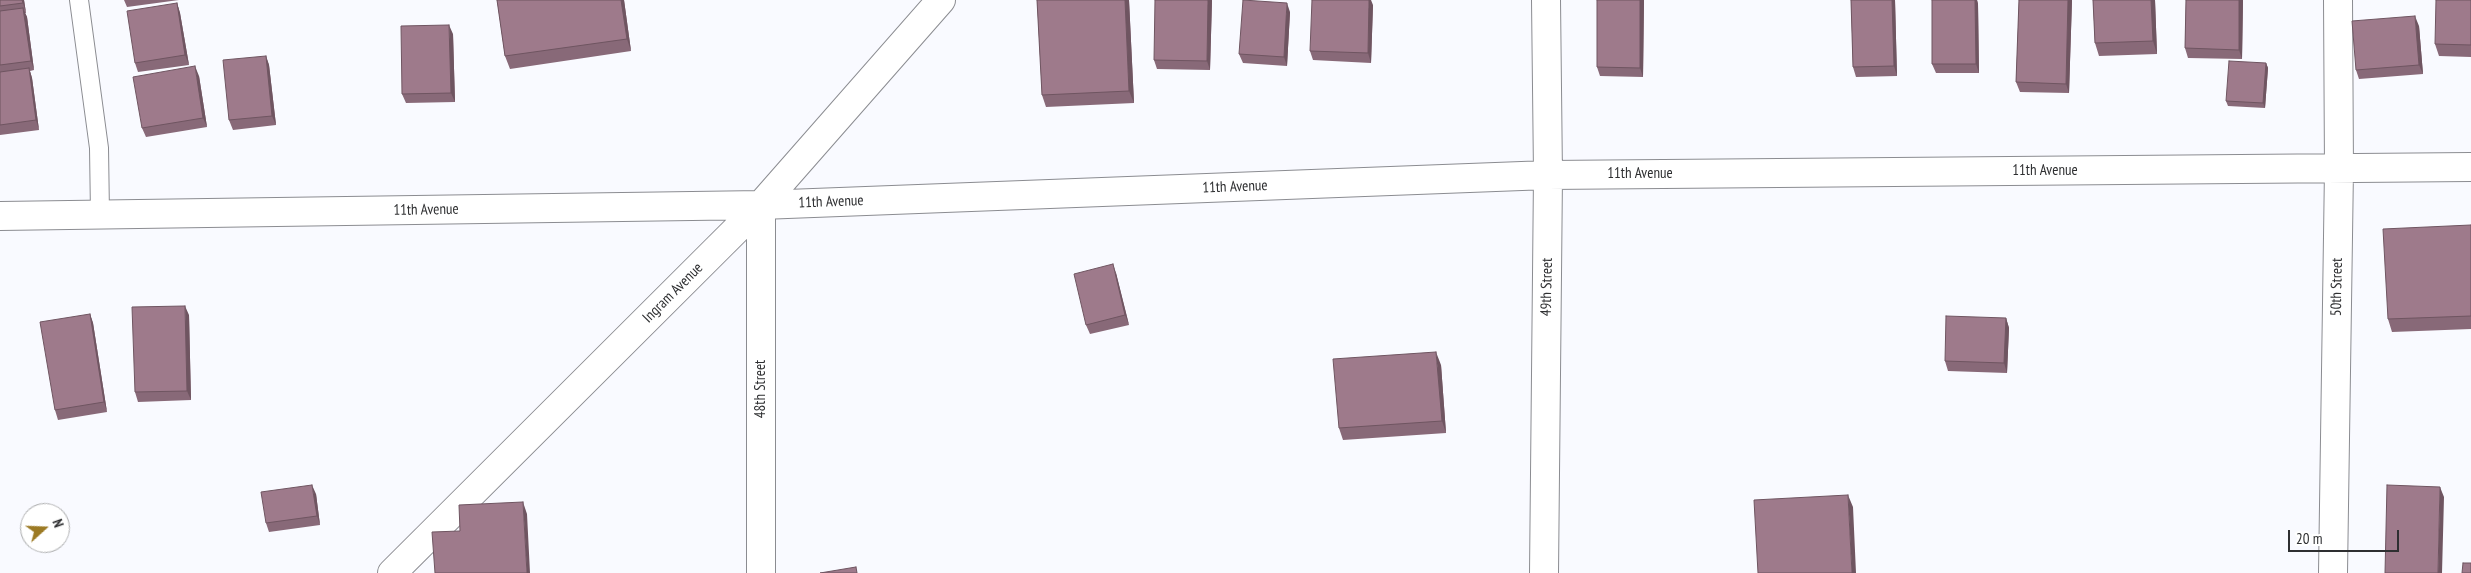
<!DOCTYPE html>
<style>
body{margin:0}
#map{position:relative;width:2471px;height:573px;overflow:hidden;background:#f9faff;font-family:"PT Sans Narrow",sans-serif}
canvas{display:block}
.north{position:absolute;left:20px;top:503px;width:50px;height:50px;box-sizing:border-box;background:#fff;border:1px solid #abacad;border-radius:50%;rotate:70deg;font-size:14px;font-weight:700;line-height:20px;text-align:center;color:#2e2f31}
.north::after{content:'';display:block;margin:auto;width:18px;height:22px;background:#9c7a24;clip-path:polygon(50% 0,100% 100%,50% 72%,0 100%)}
.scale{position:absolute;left:2288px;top:530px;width:111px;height:22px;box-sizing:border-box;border:2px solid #2e2f31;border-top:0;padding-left:6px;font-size:15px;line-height:18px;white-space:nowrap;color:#2e2f31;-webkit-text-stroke:4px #fff;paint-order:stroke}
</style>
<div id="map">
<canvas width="2471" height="573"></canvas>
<div class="north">N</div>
<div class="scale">20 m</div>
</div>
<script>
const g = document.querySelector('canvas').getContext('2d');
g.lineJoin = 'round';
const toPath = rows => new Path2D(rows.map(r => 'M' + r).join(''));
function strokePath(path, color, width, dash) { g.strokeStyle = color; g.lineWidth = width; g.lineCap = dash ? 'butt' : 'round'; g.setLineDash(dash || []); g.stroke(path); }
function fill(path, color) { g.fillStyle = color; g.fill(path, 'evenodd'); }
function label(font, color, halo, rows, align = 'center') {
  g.font = font + ' "PT Sans Narrow",sans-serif'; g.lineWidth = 4; g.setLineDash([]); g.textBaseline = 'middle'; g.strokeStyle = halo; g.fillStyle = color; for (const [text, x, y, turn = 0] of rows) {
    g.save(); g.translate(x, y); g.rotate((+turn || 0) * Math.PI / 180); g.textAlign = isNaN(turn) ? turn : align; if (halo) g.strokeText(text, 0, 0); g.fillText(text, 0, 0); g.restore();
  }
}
const service = toPath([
 [79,0,99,148,100,214]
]);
const minor = toPath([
 [761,205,761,573],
 [0,216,761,205,1548,175,2471,167],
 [392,573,761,205,941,0],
 [1544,573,1548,175,1546,0],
 [2333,573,2339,169,2338,0]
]);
strokePath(service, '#8b8c91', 20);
strokePath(minor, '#8b8c91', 30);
strokePath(service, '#fff', 18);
strokePath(minor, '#fff', 28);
fill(toPath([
 [0,0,24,0,26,13,25,13,27,17,34,70,30,71,32,78,39,130,0,135],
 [124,0,179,0,127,7],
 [497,0,624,0,631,51,510,69,505,56],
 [1037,0,1129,0,1134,103,1046,107,1042,95],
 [1212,0,1210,70,1157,69,1154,60],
 [1597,0,1644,0,1643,77,1600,76,1597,67],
 [1851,0,1895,0,1897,76,1856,77,1853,67],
 [1932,0,1977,0,1978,4,1979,73,1936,73,1932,64],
 [2019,0,2072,0,2069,93,2020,92,2016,82],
 [2093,0,2155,0,2157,54,2099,56,2095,43],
 [2186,0,2243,0,2242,59,2188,58,2185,48],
 [2471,0,2471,57,2439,56,2435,44],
 [177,3,180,13,189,65,138,72,135,63],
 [1373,5,1371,63,1313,60,1310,51],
 [1290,12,1287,66,1243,63,1239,54],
 [2419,26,2423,74,2359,79,2356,70],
 [453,34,455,102,406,103,402,94],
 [266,56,269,65,276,125,233,130,229,120],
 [2266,63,2268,68,2265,108,2228,106,2226,101],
 [199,76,207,127,146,137,142,128],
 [2471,225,2471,329,2392,332,2388,319],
 [1116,273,1129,325,1090,334,1086,325],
 [90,314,93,323,107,412,58,420,55,410],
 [189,315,191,400,138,402,135,392],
 [2006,318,2009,328,2007,373,1948,371,1945,361],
 [1441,365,1446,433,1343,440,1339,428],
 [316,494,320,525,269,532,266,523]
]), '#886978');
fill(toPath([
 [22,0,24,0,26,13,23,3],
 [621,0,624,0,631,51,627,39],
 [1125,0,1129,0,1134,103,1129,91],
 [1208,0,1212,0,1210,70,1207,61],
 [1369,0,1371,0,1373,5,1371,63,1368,53],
 [1640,0,1644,0,1643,77,1640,68],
 [1892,0,1895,0,1897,76,1894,66],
 [1975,0,1977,0,1978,4,1979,73,1976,64],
 [2068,0,2072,0,2069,93,2066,84],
 [2151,0,2155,0,2157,54,2153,41],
 [2239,0,2243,0,2242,59,2239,50],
 [177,3,180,13,189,65,185,55],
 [1287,3,1290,12,1287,66,1284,57],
 [23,8,27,17,34,70,31,61],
 [2415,16,2419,26,2423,74,2419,65],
 [449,25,453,34,455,102,451,93],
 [266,56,269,65,276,125,272,116],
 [2266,63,2268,68,2265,108,2263,103],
 [195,66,199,76,207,127,203,118],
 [29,68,32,78,39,130,36,120],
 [1113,264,1116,273,1129,325,1125,315],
 [185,306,189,315,191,400,187,391],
 [90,314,93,323,107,412,104,402],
 [2006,318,2009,328,2007,373,2004,363],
 [1436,352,1441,365,1446,433,1442,421],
 [312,485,316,494,320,525,317,516],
 [2440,487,2444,497,2442,573,2438,573],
 [1848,495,1853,507,1856,573,1852,573],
 [523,502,527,514,530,573,527,573]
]), '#6f5561');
const building = toPath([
 [0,0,22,0,23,3,0,6,0,0],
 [497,0,621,0,627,39,505,56,497,0],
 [1037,0,1125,0,1129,91,1042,95,1037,0],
 [1155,0,1208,0,1207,61,1154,60,1155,0],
 [1243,0,1287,3,1284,57,1239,54,1243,0],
 [1312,0,1369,0,1368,53,1310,51,1312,0],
 [1597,0,1640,0,1640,68,1597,67,1597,0],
 [1851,0,1892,0,1894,66,1853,67,1851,0],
 [1932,0,1975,0,1976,64,1932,64,1932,0],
 [2019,0,2068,0,2066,84,2016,82,2019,0],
 [2093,0,2151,0,2153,41,2095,43,2093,0],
 [2186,0,2239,0,2239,50,2185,48,2186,0],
 [2436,0,2471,0,2471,45,2435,44,2436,0],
 [177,3,185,55,135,63,127,11,177,3],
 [23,8,31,61,0,65,0,11,23,8],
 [2415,16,2419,65,2356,70,2352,21,2415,16],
 [449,25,451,93,402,94,401,26,449,25],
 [266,56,272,116,229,120,223,60,266,56],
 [2229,61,2266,63,2263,103,2226,101,2229,61],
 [195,66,203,118,142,128,133,77,195,66],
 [29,68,36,120,0,125,0,72,29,68],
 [2471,225,2471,316,2388,319,2383,229,2471,225],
 [1113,264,1125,315,1086,325,1074,274,1113,264],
 [185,306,187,391,135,392,132,307,185,306],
 [90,314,104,402,55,410,40,322,90,314],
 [1946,316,2006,318,2004,363,1945,361,1946,316],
 [1436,352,1442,421,1339,428,1333,359,1436,352],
 [312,485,317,516,266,523,261,492,312,485],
 [2387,485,2440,487,2438,573,2385,573,2387,485],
 [1848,495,1852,573,1758,573,1754,500,1848,495],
 [523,502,527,573,435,573,432,532,460,531,459,505,523,502],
 [2463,563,2471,563,2471,573,2462,573,2463,563],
 [856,567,857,573,820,573,856,567]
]);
fill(building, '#9e7a8b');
strokePath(building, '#6f5561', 1);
label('15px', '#2e2f31', '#fff', [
 ["11th Avenue",2045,171],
 ["11th Avenue",1640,174],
 ["11th Avenue",1235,187,-2],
 ["11th Avenue",831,202,-2],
 ["11th Avenue",426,210,-1],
 ["49th Street",1547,287,-89],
 ["50th Street",2337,287,-89],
 ["Ingram Avenue",673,293,-45],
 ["48th Street",761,389,-90]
]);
</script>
